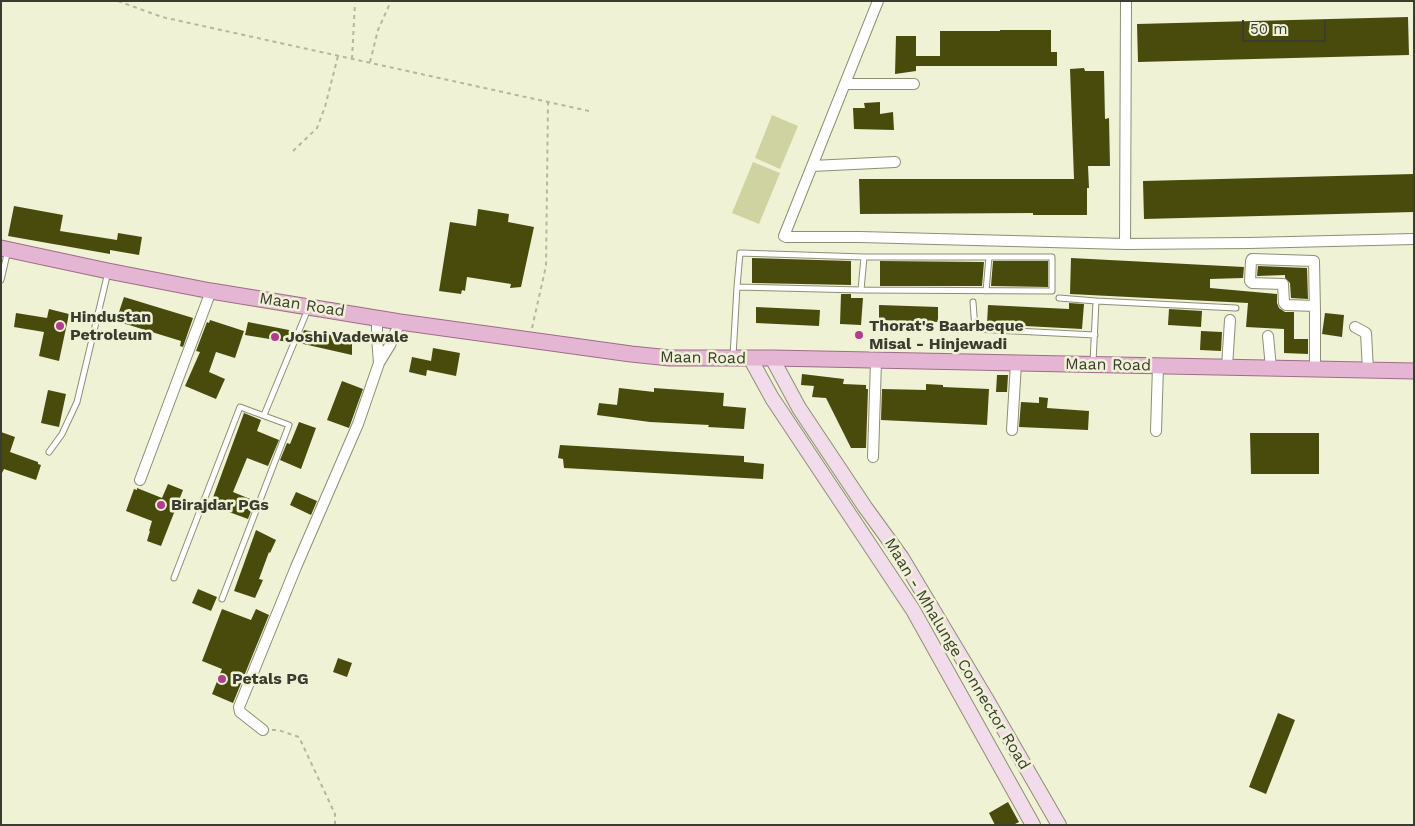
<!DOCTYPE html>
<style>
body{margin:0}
#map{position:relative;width:1415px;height:826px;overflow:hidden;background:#eff2d5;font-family:"Work Sans",sans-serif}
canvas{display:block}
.frame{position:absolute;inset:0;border:2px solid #3b3c30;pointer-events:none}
.scale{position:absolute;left:1242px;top:20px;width:84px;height:22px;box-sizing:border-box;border:2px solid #3b3c30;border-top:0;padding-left:6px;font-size:15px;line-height:18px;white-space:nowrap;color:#3b3c30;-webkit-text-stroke:4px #eff2d5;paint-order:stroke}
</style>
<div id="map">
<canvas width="1415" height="826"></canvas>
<div class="frame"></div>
<div class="scale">50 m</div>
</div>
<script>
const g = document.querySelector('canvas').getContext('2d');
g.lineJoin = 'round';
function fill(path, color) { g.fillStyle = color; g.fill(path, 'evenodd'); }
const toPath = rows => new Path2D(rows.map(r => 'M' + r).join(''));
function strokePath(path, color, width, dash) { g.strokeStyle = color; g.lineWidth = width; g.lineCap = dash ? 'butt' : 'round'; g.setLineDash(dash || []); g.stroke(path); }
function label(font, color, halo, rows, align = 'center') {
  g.font = font + ' "Work Sans",sans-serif'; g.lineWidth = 5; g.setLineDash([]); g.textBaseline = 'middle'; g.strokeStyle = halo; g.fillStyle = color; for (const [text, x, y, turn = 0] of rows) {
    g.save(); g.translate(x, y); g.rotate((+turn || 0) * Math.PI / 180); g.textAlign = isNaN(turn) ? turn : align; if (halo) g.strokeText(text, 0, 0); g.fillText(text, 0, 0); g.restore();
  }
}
fill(toPath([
 [772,115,798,126,780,169,755,158],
 [753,162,780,173,759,224,732,213]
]), '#cfd2a1');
fill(toPath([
 [1408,17,1409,55,1138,62,1137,24],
 [1000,30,1051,30,1051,52,1057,52,1057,66,916,66,916,71,895,74,896,36,916,36,916,56,940,56,940,31,1000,31],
 [1084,68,1085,71,1104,71,1105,119,1109,118,1110,166,1088,166,1089,188,1087,188,1087,215,1033,215,1033,213,860,214,859,179,1074,179,1070,69],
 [880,102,880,114,893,112,894,130,854,129,853,108,865,108,864,103],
 [1414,174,1414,212,1144,219,1143,181],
 [14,206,63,215,60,231,117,240,118,233,142,237,139,255,110,250,110,254,8,236],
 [478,209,509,214,508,222,534,227,521,287,510,288,511,284,467,277,465,291,462,290,461,294,439,291,450,222,476,226],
 [752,258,851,261,851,285,752,283],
 [1071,258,1244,267,1243,278,1210,279,1210,288,1277,294,1277,303,1279,308,1285,312,1294,312,1294,339,1308,339,1308,354,1284,353,1284,329,1246,327,1248,303,1070,294],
 [880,261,984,262,982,286,880,286],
 [993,261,1048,261,1048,287,991,286],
 [1258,266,1307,268,1308,299,1291,298,1290,283,1285,278,1285,275,1257,276],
 [841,294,851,294,851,298,863,298,861,325,840,324],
 [124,297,193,318,183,347,180,346,181,341,116,321],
 [1069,303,1084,304,1082,329,987,324,988,305,1069,309],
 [879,305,938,307,938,322,879,320],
 [756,307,820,310,819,326,756,323],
 [49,309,69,314,59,361,39,356,44,332,14,327,16,313,47,318],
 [1169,309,1202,311,1201,327,1168,325],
 [1325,313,1344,315,1342,337,1322,334],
 [210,320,244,331,235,358,216,352,209,372,225,379,216,399,185,386,200,352,196,351,207,322,209,323],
 [248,322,294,331,290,341,288,341,288,342,245,335],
 [304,330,352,339,352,355,299,343],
 [1201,331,1222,332,1221,351,1200,350],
 [433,348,460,353,456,376,427,370,426,376,409,372,412,357,431,361],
 [802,374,844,379,843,384,866,385,866,389,868,389,866,448,851,448,826,398,812,397,814,386,801,385],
 [997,375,1008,375,1007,392,996,392],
 [342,381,363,389,349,428,327,420],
 [926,384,943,385,943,387,989,389,987,425,881,420,882,389,926,390],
 [619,388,654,392,654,388,724,393,723,406,746,408,744,429,708,427,709,425,650,422,597,415,599,403,617,405],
 [48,390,66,394,59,427,41,423],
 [1039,397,1048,398,1047,408,1089,411,1088,430,1019,427,1021,402,1039,403],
 [244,413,261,420,257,431,279,440,268,466,247,458,233,492,255,501,248,519,229,512,230,510,211,503],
 [299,422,316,428,301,469,280,460,287,443,290,444],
 [1,432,15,437,10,452,38,462,38,464,41,465,36,480,4,469,2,473,1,473],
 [1250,433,1319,433,1319,474,1251,474],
 [560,445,744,456,744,462,764,464,763,479,564,468,563,459,558,458],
 [168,484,183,490,161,546,147,541,150,531,149,531,152,521,126,511,134,489,137,490,137,488,162,498],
 [296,492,317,501,311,515,290,505],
 [256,530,276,540,270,553,269,552,259,579,263,580,255,598,234,591],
 [198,589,217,597,211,611,192,603],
 [222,609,251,620,256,609,269,615,233,703,212,694,222,669,202,661],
 [338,658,352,663,347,677,333,672],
 [1278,713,1295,720,1266,794,1249,787],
 [1008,802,1019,822,1013,825,995,825,989,813]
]), '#494b0c');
const lane = toPath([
 [1,280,8,250],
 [861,290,864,257],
 [986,291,989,257],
 [1059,298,1096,301],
 [973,302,975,329,1095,335],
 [733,356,737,287,861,290,1052,291,1052,257,864,257,740,253,737,287],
 [1093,362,1096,301,1236,308],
 [264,415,308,309],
 [49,452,62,434,77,402,108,272],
 [174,578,240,407,289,425,222,599]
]);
const street = toPath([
 [878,1,784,236,786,237,860,237,1125,244,1249,243,1414,239],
 [845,84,914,84],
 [812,166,895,162],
 [1125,244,1126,1],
 [1315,306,1286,305,1284,303,1283,284,1252,283,1250,281,1251,261,1252,259,1314,261,1315,312,1315,369],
 [377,318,377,337,379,363],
 [1355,327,1366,333,1368,370],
 [1268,336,1271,368],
 [1227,367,1230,320],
 [1012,430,1016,363],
 [1156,431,1158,366],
 [873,457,876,361],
 [140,480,211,291],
 [263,730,240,712,239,707,296,567,358,424,379,363,390,345,400,322]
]);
const secondary = toPath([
 [750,358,772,398,913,610,1033,825],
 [772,358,799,408,865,507,902,558,987,700,1059,825]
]);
const primary = toPath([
 [1,248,108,271,211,291,400,322,631,354,670,358,772,358,1414,371]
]);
strokePath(lane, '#8c8f74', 7);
strokePath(street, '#8c8f74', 12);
strokePath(secondary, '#8c8f74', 16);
strokePath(primary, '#9e6c88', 17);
strokePath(toPath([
 [118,1,162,17,589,111],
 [352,59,355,3],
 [370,62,378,30,391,1],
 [293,151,317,128,325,107,338,56],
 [532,328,546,266,548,102],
 [272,730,278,730,299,737,335,814,335,825]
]), '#b4b69f', 2, [4, 4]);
strokePath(lane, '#fff', 5);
strokePath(street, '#fff', 10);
strokePath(secondary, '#f2dbea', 14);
strokePath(primary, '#e5b6d4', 15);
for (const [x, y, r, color] of [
 [60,326,5,"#b43b90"],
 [859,335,5,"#b43b90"],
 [275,337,5,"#b43b90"],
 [161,505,5,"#b43b90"],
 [222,679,5,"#b43b90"]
]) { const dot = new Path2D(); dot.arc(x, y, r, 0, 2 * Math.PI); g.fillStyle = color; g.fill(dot); strokePath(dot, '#eff2d5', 2); }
label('16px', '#3b3c30', '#eff2d5', [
 ["Maan Road",302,305,9],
 ["Maan Road",703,358,1],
 ["Maan Road",1108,365,1],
 ["Maan - Mhalunge Connector Road",957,654,59]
]);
label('bold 16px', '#3b3c30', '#eff2d5', [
 ["Hindustan",70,317],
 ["Petroleum",70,335],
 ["Thorat's Baarbeque",869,326],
 ["Misal - Hinjewadi",869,344],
 ["Joshi Vadewale",285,337],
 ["Birajdar PGs",171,505],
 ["Petals PG",232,679]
], 'left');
</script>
